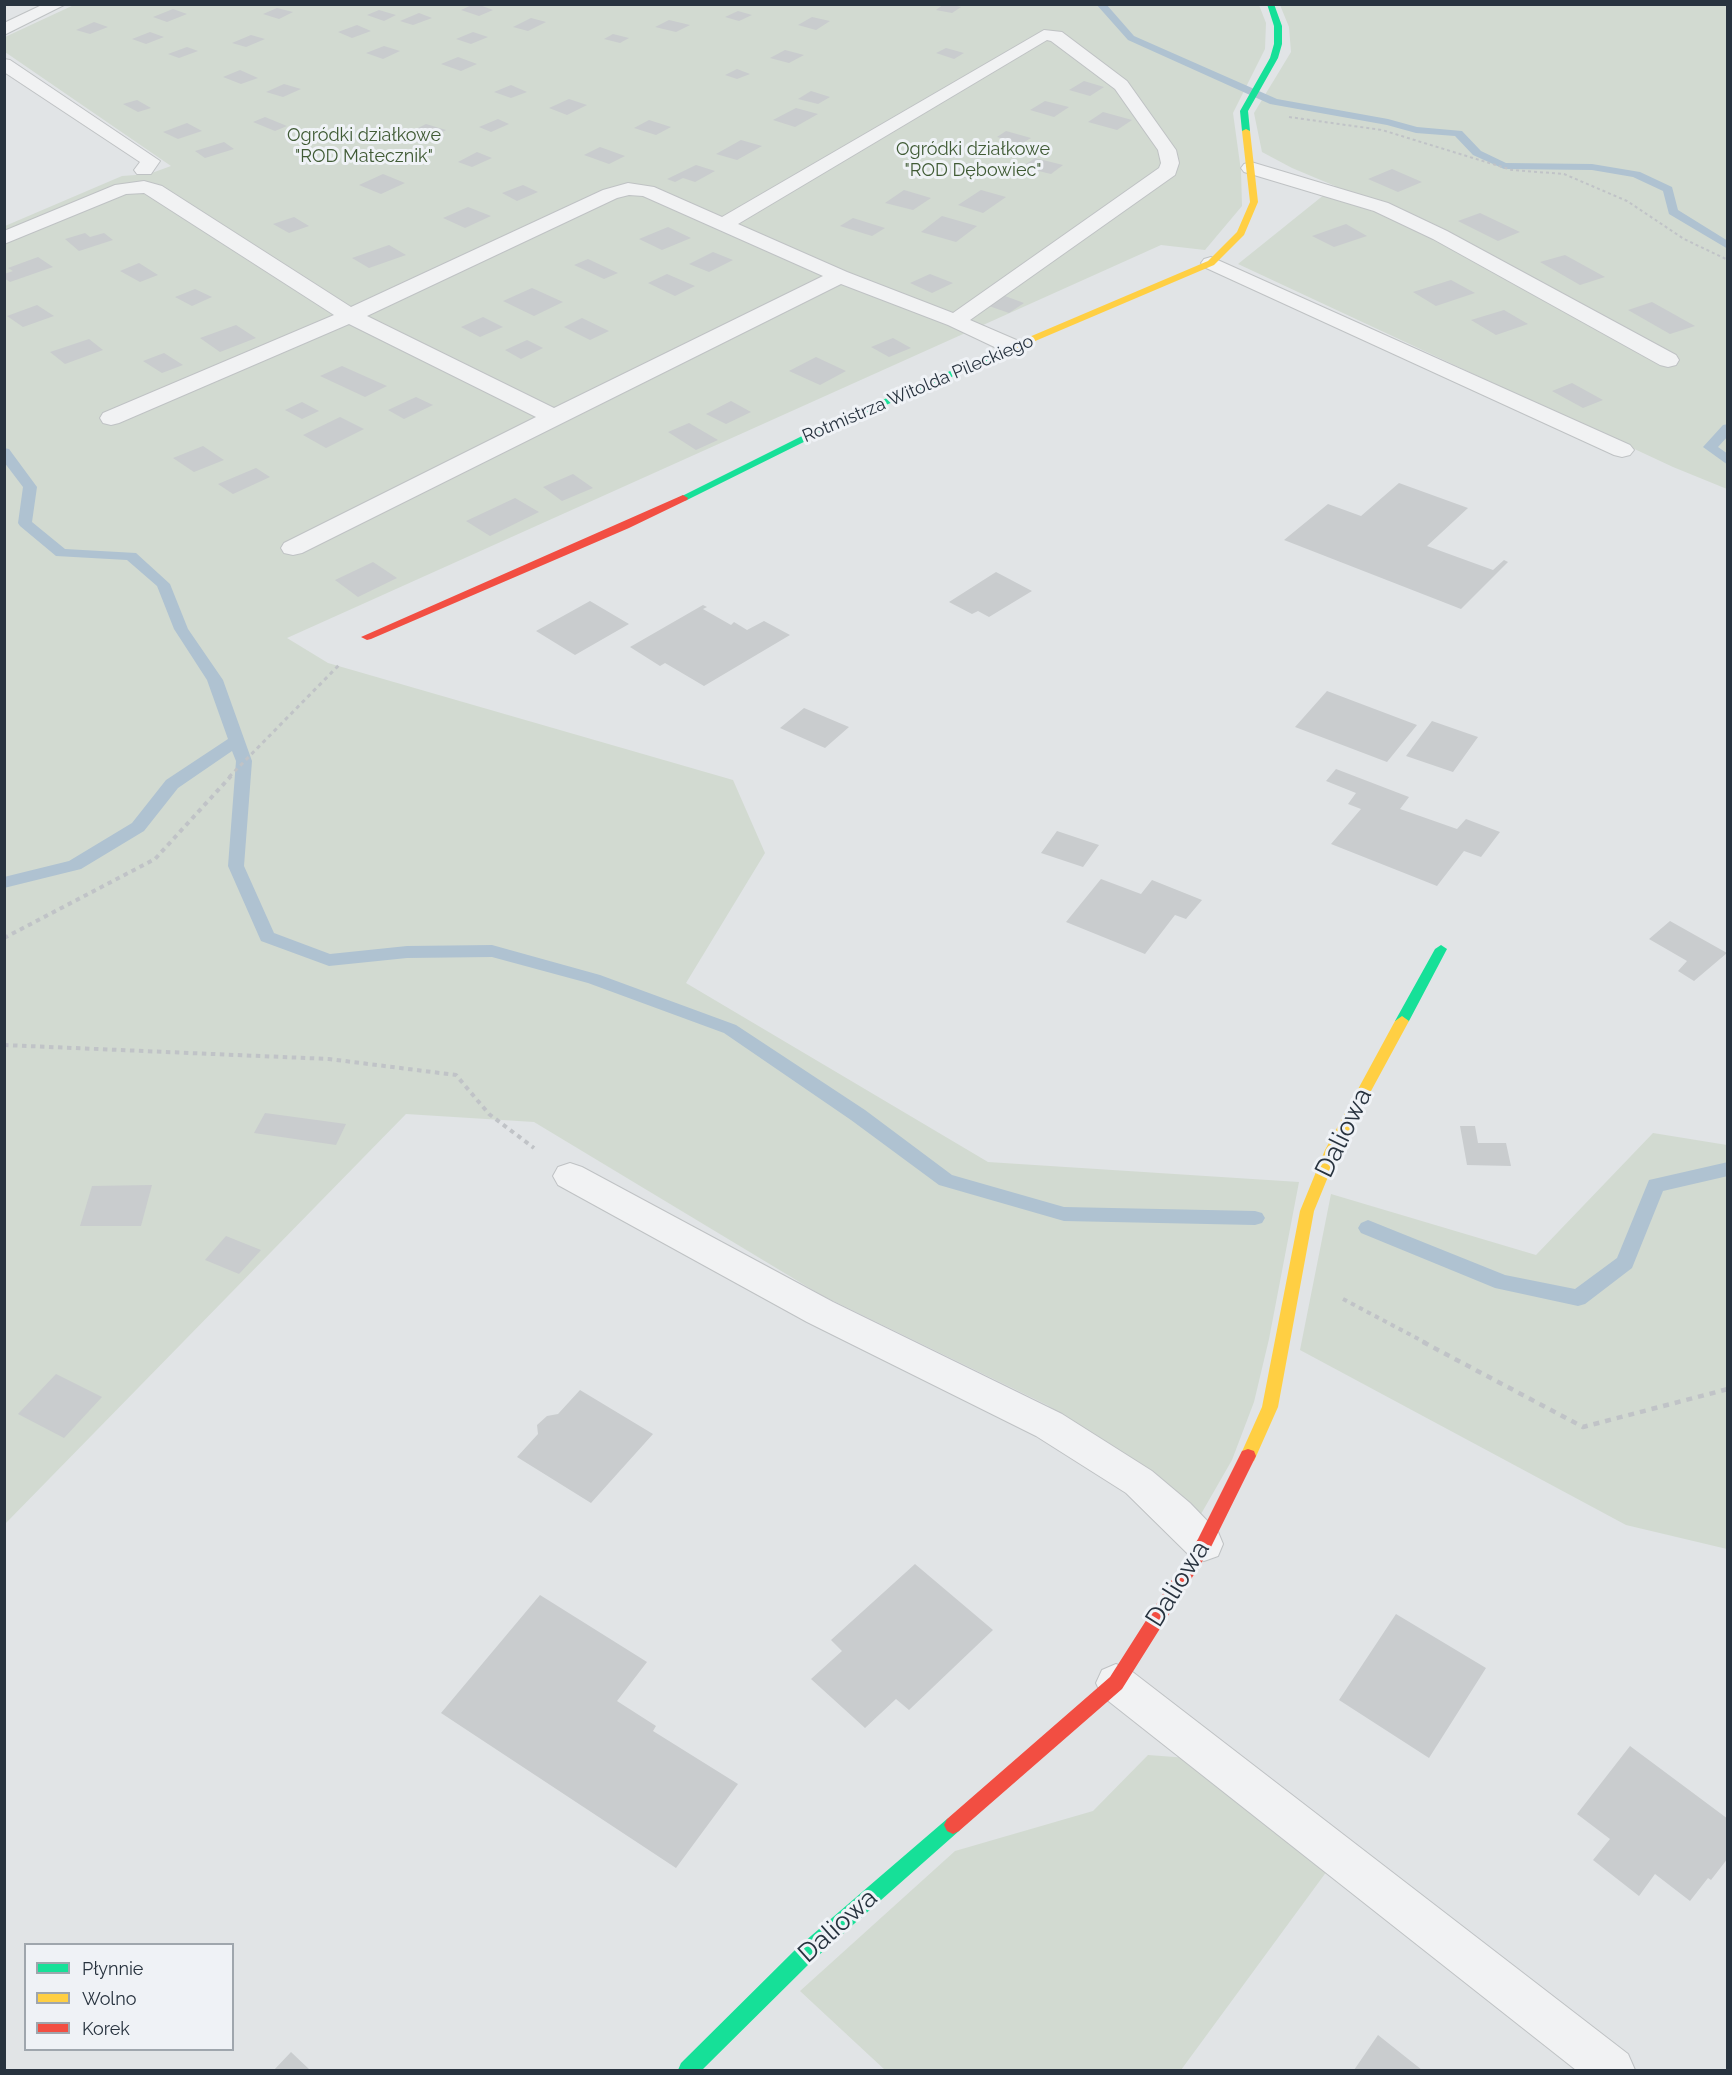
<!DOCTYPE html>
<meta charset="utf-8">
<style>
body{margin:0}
#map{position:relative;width:1732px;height:2075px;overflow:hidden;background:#e1e4e6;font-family:Raleway,sans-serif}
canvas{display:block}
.frame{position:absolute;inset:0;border:6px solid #28333f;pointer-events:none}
.legend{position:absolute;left:24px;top:1943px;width:210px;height:108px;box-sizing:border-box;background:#eff2f6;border:2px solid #9fa6ad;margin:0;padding:8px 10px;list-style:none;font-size:18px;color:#28333f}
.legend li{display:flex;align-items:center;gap:12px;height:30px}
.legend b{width:30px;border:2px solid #9fa6ad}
</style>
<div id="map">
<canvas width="1732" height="2075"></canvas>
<div class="frame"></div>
<ul class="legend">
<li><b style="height:8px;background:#16e098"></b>Płynnie</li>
<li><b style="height:8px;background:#ffcf43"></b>Wolno</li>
<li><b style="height:8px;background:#f24e42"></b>Korek</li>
</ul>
</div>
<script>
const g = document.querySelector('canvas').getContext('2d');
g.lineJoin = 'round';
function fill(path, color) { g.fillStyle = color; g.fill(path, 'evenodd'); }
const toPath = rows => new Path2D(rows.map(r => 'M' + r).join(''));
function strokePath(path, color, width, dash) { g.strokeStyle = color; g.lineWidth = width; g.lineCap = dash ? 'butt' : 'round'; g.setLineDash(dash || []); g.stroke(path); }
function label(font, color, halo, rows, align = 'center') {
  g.font = font + ' Raleway,sans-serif'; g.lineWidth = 6; g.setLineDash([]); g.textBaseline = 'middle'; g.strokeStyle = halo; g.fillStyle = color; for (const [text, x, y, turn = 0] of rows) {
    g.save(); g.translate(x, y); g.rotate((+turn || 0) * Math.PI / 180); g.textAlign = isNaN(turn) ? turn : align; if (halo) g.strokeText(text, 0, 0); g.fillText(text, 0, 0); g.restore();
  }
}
fill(toPath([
 [76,4,1259,5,1266,23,1265,49,1233,113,1241,171,1242,206,1205,250,1161,245,287,638,328,663,733,780,765,853,686,983,988,1162,1299,1182,1269,1339,1254,1402,1232,1460,1201,1514,1142,1466,1047,1405,821,1295,534,1122,406,1114,5,1524,5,226,122,176,149,174,171,166,5,52,5,37],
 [1280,5,1727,5,1727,489,1673,467,1238,264,1335,186,1292,168,1262,152,1254,113,1291,52,1289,27],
 [1653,1133,1727,1145,1727,1549,1626,1525,1300,1350,1331,1194,1536,1255],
 [1148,1755,1188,1758,1327,1871,1181,2070,885,2070,800,1991,955,1851,1093,1811]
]), '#d2dad1');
fill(toPath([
 [1096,4,1106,4,1134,36,1277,99,1388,119,1417,127,1462,131,1481,151,1506,163,1592,164,1640,172,1672,187,1678,210,1728,241,1728,249,1669,214,1663,191,1633,177,1592,170,1504,169,1473,155,1455,136,1416,133,1387,125,1270,104,1128,40,1096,4],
 [1728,424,1728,436,1718,447,1728,454,1728,465,1703,447,1723,425,1728,424],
 [4,448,9,449,37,487,32,522,65,549,136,553,170,584,188,629,223,680,252,761,244,866,274,933,330,954,407,946,492,945,600,975,736,1025,865,1110,952,1175,1064,1207,1255,1211,1262,1213,1265,1218,1262,1223,1255,1225,1064,1221,939,1185,851,1120,724,1033,588,983,492,957,407,958,329,966,261,941,228,866,236,761,232,751,178,788,144,831,81,869,4,888,4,877,69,861,132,823,166,780,228,739,207,680,174,629,157,586,127,560,56,556,20,526,18,523,23,487,4,462,4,448],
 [1728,1162,1728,1176,1663,1191,1632,1268,1585,1304,1578,1306,1495,1288,1361,1233,1358,1228,1361,1223,1368,1220,1505,1275,1575,1289,1617,1258,1649,1180,1728,1162]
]), '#afc2d1');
fill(toPath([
 [474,4,477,4,493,10,479,16,461,10],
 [944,4,949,4,961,7,952,13,936,10],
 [277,8,293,12,279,19,263,14],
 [173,9,187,14,167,22,153,17],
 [379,10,396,15,384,21,367,15],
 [738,11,752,15,739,21,725,17],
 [419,13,432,18,413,25,400,21],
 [812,17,830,21,816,30,798,25],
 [531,18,546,22,528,31,513,27],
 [669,20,690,25,676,32,655,27],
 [94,22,108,27,90,34,76,30],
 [357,25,371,31,352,38,338,32],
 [150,32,164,37,146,44,132,39],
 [473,32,488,37,471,44,456,39],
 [613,34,629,38,620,43,604,39],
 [251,35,265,39,246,47,232,43],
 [384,46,400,51,383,59,366,53],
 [187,47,198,51,179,58,168,54],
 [946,48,964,53,954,59,936,53],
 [785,50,804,55,789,63,770,58],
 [458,57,477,64,461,71,441,64],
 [737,69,750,74,737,79,725,75],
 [240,70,258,78,241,84,223,77],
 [1084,81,1104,87,1090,96,1069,90],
 [284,84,301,89,283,97,266,92],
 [511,85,527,92,511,98,494,92],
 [811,91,830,97,818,104,798,99],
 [569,99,587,105,567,115,549,108],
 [137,100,151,108,138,112,123,104],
 [1045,101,1069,107,1054,117,1030,110],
 [796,108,818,114,795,127,773,120],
 [1103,112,1132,120,1117,130,1088,122],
 [265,117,287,126,275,131,253,122],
 [498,119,509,124,491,132,479,127],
 [649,120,671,127,656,135,634,128],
 [187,123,202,131,178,139,163,132],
 [426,124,446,130,429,139,408,133],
 [1006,131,1031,138,1021,144,997,137],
 [741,140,762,146,737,160,716,154],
 [224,142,234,149,205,158,195,151],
 [600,147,625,156,609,164,584,155],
 [477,152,492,158,472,167,458,162],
 [1035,158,1063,165,1051,174,1022,167],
 [958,161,980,167,965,178,942,172],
 [696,165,715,171,695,182,683,178,675,182,667,179],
 [1392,169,1422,182,1398,192,1368,179],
 [383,174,405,183,381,194,359,185],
 [523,185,538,192,517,201,502,193],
 [904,190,931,198,913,210,885,203],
 [981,190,1006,197,983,213,958,205],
 [468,207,491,216,465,228,443,218],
 [1480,213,1520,232,1498,241,1458,221],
 [942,216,977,226,956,242,921,232],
 [294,217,309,226,289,233,273,224],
 [853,218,885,228,872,236,840,226],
 [1346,224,1367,236,1334,247,1312,236],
 [668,227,691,238,662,250,639,239],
 [85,233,90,237,104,233,113,240,79,251,65,239],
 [389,245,406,255,369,268,352,258],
 [713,252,733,260,709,272,689,264],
 [1565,255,1605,277,1580,285,1540,262],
 [38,257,53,267,10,282,4,278,4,274,13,271,8,268],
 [588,259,618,273,604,279,574,265],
 [139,263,158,275,140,282,120,271],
 [667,274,695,286,675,296,648,283],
 [930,274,953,283,932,293,910,283],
 [1451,280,1475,293,1436,306,1413,292],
 [532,288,563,302,534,316,503,301],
 [195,289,212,297,192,306,175,297],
 [1005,296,1024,303,1009,313,989,306],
 [1652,302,1695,326,1670,334,1628,310],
 [37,305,54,316,23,327,7,316],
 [1504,310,1528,324,1496,335,1471,320],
 [483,317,503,327,480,337,461,327],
 [582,318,609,331,590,340,564,327],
 [236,325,256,338,220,352,200,338],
 [893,338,911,348,889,357,871,347],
 [89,339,103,350,65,364,50,352],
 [527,340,543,348,521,359,505,350],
 [164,353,183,365,162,373,143,361],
 [816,357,846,371,820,385,789,371],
 [342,366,387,386,365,397,320,376],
 [1572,383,1603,400,1583,408,1552,391],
 [416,397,433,405,404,419,388,410],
 [731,401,751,412,726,424,706,414],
 [302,402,319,411,302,419,285,410],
 [340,417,364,429,326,448,303,435],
 [689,423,718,440,696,450,668,432],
 [203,446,224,460,194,472,173,458],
 [256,468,270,477,233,494,218,484],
 [573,474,593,488,562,501,543,487],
 [1399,483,1468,508,1427,546,1493,570,1504,560,1508,562,1461,609,1284,540,1328,504,1361,516],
 [515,498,539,512,490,536,466,521],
 [373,562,397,578,358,597,335,580],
 [996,572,1032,591,989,617,978,611,972,614,949,602],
 [590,601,629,624,575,655,536,631],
 [703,605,707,607,703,609,731,625,734,622,747,630,764,621,790,635,704,686,665,663,660,666,630,647],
 [1327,691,1417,725,1387,762,1295,727],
 [804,708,849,727,825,748,780,728],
 [1432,721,1478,737,1453,772,1406,756],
 [1336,769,1409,797,1400,809,1457,829,1466,819,1500,832,1481,857,1464,851,1437,886,1331,844,1361,809,1348,804,1356,793,1326,781],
 [1057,831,1099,845,1083,867,1041,853],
 [1101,879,1141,894,1152,880,1202,900,1186,919,1175,915,1145,954,1066,922],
 [1670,921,1727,953,1694,981,1678,971,1687,961,1649,939],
 [265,1113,346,1124,336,1145,254,1133],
 [1460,1126,1475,1126,1478,1143,1506,1143,1511,1166,1467,1165],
 [152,1185,141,1226,80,1226,92,1186],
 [226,1236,261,1250,239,1274,205,1260],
 [56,1374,102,1397,64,1438,18,1414],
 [580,1390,653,1434,591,1503,517,1457,538,1434,537,1425,547,1416,558,1414],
 [915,1564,993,1630,909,1710,896,1699,865,1728,811,1679,842,1651,831,1640],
 [540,1595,647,1662,617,1701,656,1726,653,1731,738,1784,676,1868,441,1713],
 [1396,1614,1486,1668,1429,1758,1339,1700],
 [1630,1746,1728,1819,1728,1858,1711,1880,1708,1878,1690,1901,1655,1874,1639,1896,1593,1860,1610,1839,1577,1814],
 [1378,2035,1422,2070,1354,2070],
 [291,2052,310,2070,274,2070]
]), '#c9ccce');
const lane = toPath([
 [44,4,66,4,4,35,4,23,44,4],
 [1044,30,1062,32,1127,81,1176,150,1179,163,1175,175,970,320,1021,342,1024,347,1021,352,1013,353,1005,352,948,325,841,284,302,553,293,555,284,553,281,548,284,543,536,417,349,324,119,423,111,425,103,423,100,418,103,413,334,315,144,193,126,194,4,244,4,231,115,185,144,181,162,186,351,307,603,190,628,183,654,187,722,217,1044,30],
 [1047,40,1051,41,1115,89,1158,150,1161,163,1159,168,953,313,847,272,738,224,1047,40],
 [629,195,643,196,823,276,554,408,367,316,617,198,629,195],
 [4,59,10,60,160,161,151,174,137,174,134,170,140,162,4,72,4,59],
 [1251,162,1388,203,1447,231,1676,355,1679,360,1676,365,1668,367,1660,365,1433,239,1374,211,1244,172,1241,168,1244,164,1251,162],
 [1211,257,1630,445,1634,450,1630,455,1622,457,1614,455,1204,267,1201,263,1204,259,1211,257],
 [570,1163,582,1167,833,1302,1062,1414,1152,1471,1190,1503,1218,1532,1223,1544,1218,1556,1204,1561,1190,1556,1126,1493,1036,1436,807,1322,558,1185,553,1176,558,1167,570,1163],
 [1116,1664,1130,1670,1628,2054,1635,2070,1576,2070,1102,1696,1096,1683,1102,1670,1116,1664]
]);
strokePath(lane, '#bfc2c4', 2);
strokePath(toPath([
 [1289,117,1382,130,1512,170,1564,174,1627,201,1684,239,1728,260]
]), '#c0c3c7', 2, [3, 3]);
strokePath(toPath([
 [229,777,339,665]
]), '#c0c3c7', 3, [4, 4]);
strokePath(toPath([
 [4,938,155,859,231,776],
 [4,1045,329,1059,456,1075,489,1114,534,1148],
 [1343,1299,1426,1343]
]), '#c0c3c7', 4, [4.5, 4.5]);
strokePath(toPath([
 [1423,1342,1583,1427,1728,1389]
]), '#c0c3c7', 4.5, [6, 6]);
fill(lane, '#f1f2f3');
fill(toPath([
 [1267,4,1274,4,1282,26,1282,44,1278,58,1248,111,1250,131,1246,133,1242,131,1240,111,1270,58,1274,44,1274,26,1267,4],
 [1004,348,1009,351,1007,353,830,429,687,500,683,501,678,498,824,425,1004,348],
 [1441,945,1447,949,1409,1021,1402,1026,1397,1024,1395,1021,1435,949,1441,945],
 [953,1816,959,1819,962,1825,959,1831,811,1962,702,2070,678,2070,681,2063,797,1948,947,1819,953,1816]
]), '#16e098');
fill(toPath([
 [1246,129,1250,131,1258,202,1244,235,1214,265,1007,353,1001,353,1001,349,1208,261,1237,232,1250,202,1242,131,1246,129],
 [1402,1016,1409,1021,1339,1150,1314,1211,1278,1407,1254,1461,1248,1463,1242,1461,1240,1456,1262,1407,1300,1211,1325,1150,1395,1021,1402,1016]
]), '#ffcf43');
fill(toPath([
 [683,495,688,498,687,500,629,528,371,639,367,640,361,637,683,495],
 [1248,1449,1254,1451,1256,1456,1210,1549,1122,1689,959,1831,953,1834,947,1831,944,1825,947,1819,1110,1677,1198,1539,1242,1451,1248,1449]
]), '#f24e42');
label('18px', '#405b35', '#eff2f6', [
 ["Ogródki działkowe",364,136],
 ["\"ROD Matecznik\"",364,157],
 ["Ogródki działkowe",973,150],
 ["\"ROD Dębowiec\"",973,171]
]);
label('18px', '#28333f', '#eff2f6', [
 ["Rotmistrza Witolda Pileckiego",918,389,-23]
]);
label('26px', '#28333f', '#eff2f6', [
 ["Daliowa",1344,1133,-64],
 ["Daliowa",1178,1584,-58],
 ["Daliowa",838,1926,-42]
]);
</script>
